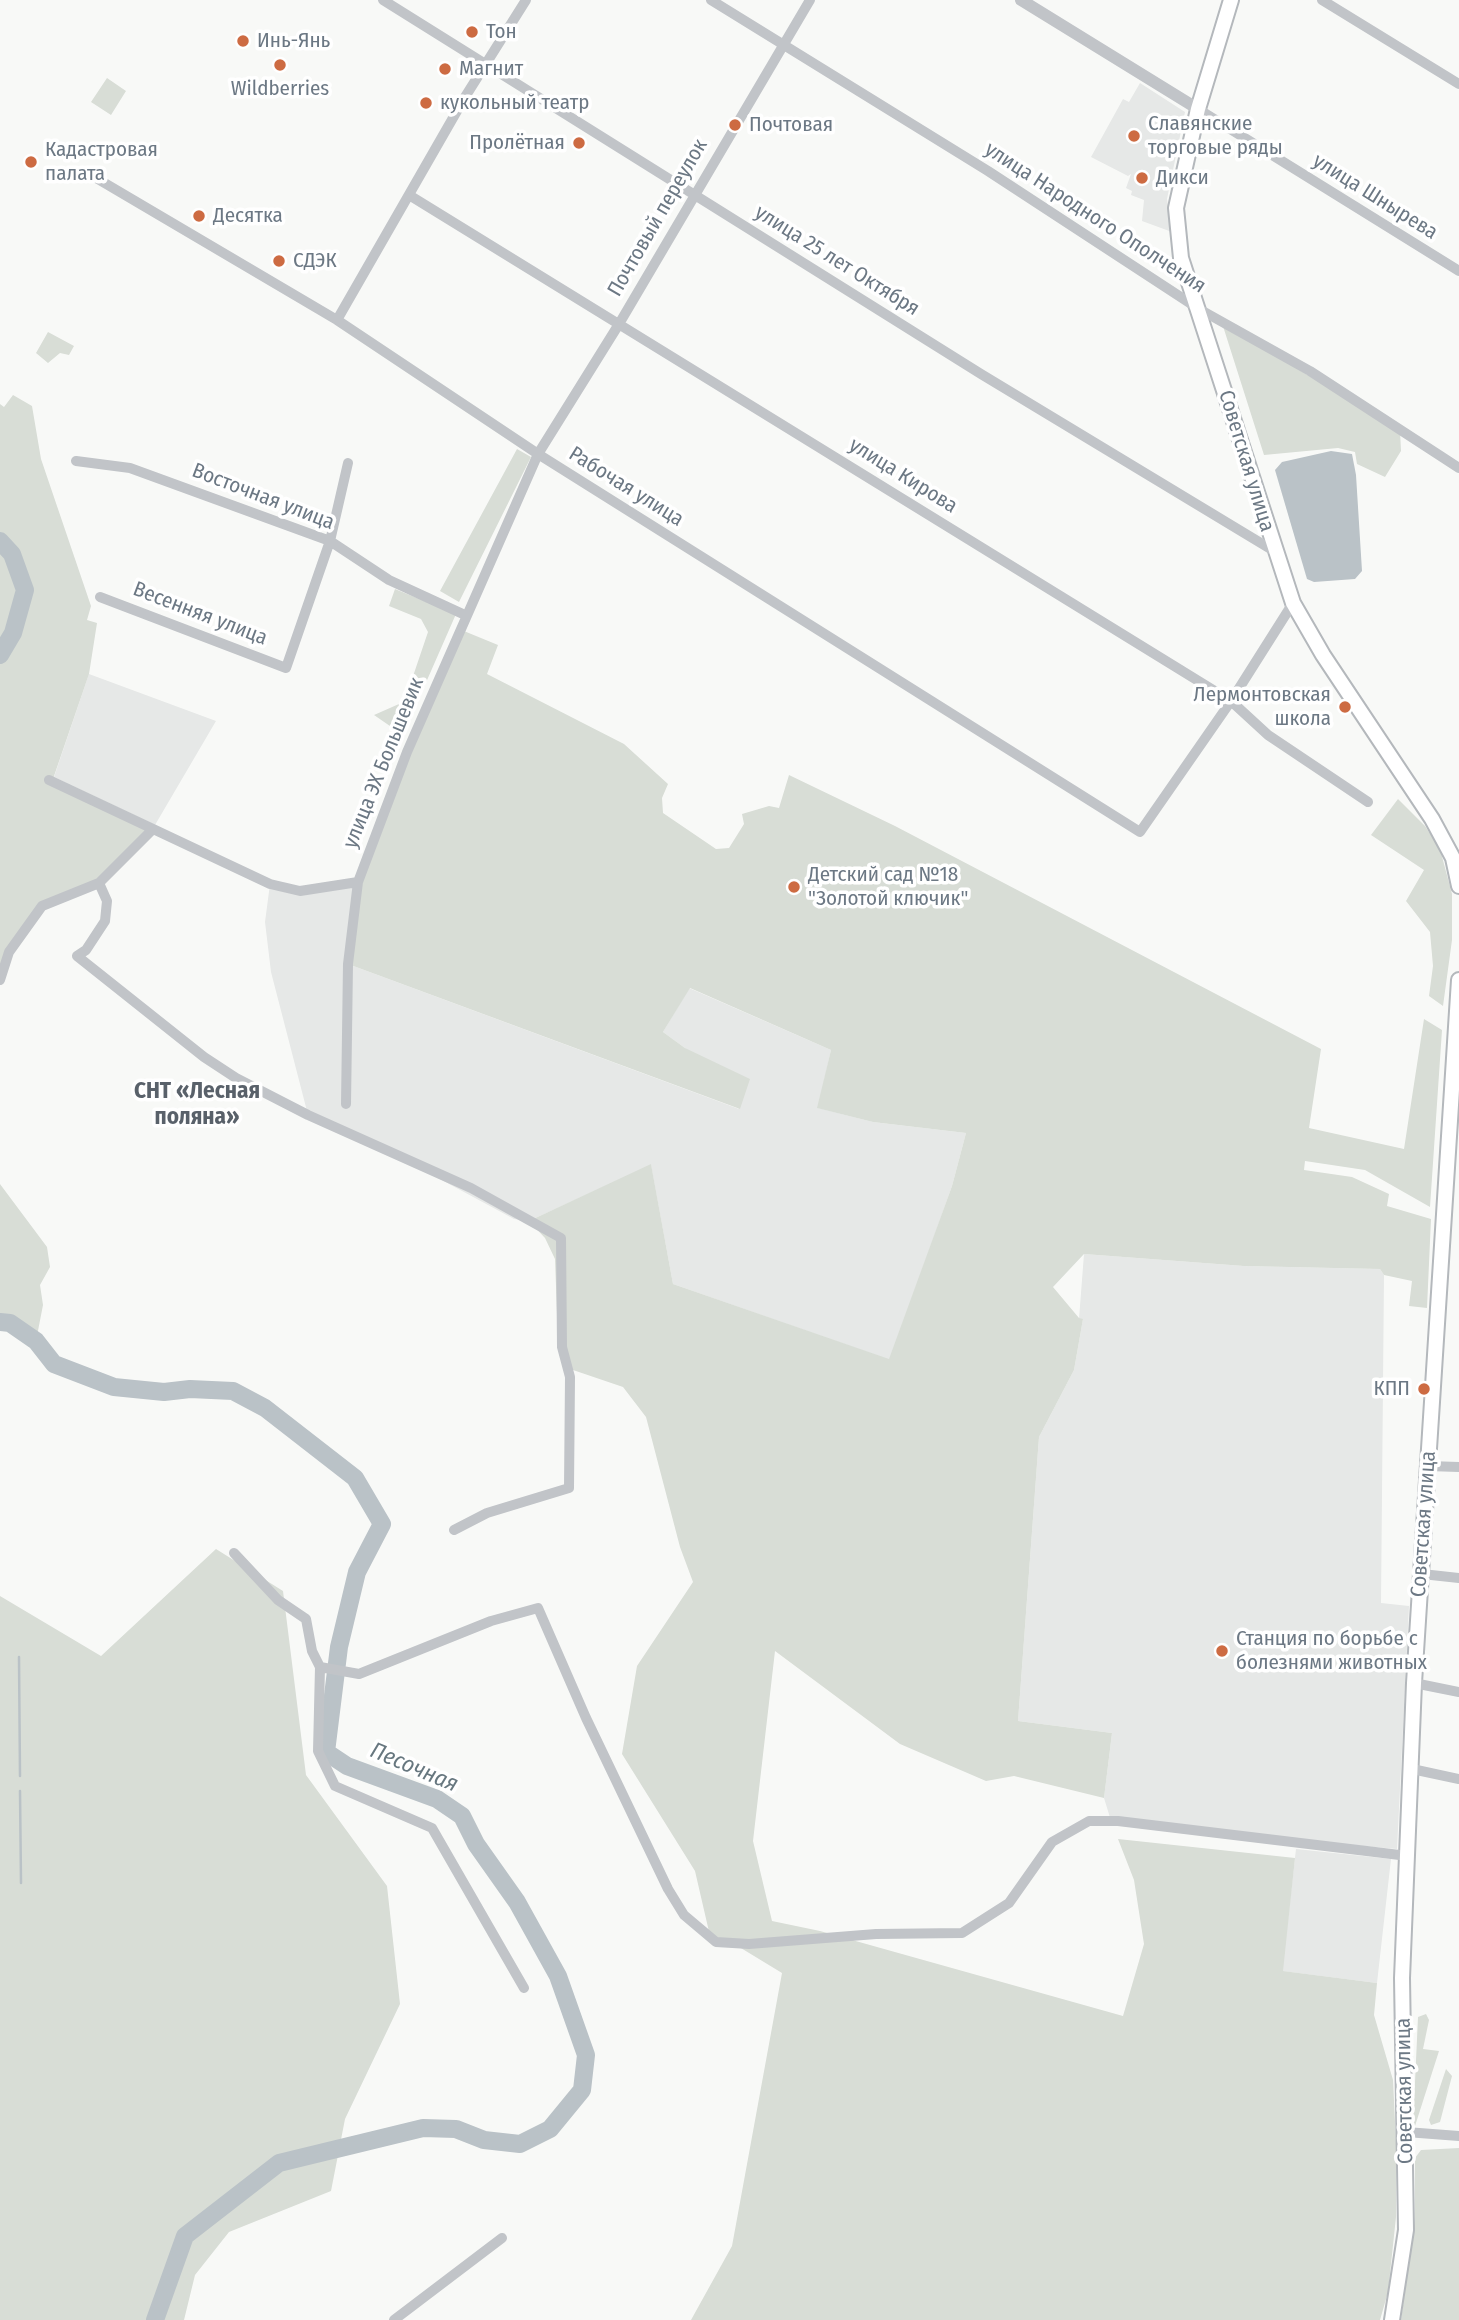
<!DOCTYPE html>
<meta charset="utf-8">
<style>
body{margin:0}
canvas{display:block;background:#f8f9f7}
</style>
<canvas width="1459" height="2320"></canvas>
<script>
const g = document.querySelector('canvas').getContext('2d');
g.lineJoin = 'round';
function fill(path, color) { g.fillStyle = color; g.fill(path, 'evenodd'); }
const toPath = rows => new Path2D(rows.map(r => 'M' + r).join(''));
function strokePath(path, color, width, dash) { g.strokeStyle = color; g.lineWidth = width; g.lineCap = dash ? 'butt' : 'round'; g.setLineDash(dash || []); g.stroke(path); }
function label(font, color, halo, rows, align = 'center') {
  g.font = font + ' "Fira Sans Condensed",sans-serif'; g.lineWidth = 7; g.setLineDash([]); g.textBaseline = 'middle'; g.strokeStyle = halo; g.fillStyle = color; for (const [text, x, y, turn = 0] of rows) {
    g.save(); g.translate(x, y); g.rotate((+turn || 0) * Math.PI / 180); g.textAlign = isNaN(turn) ? turn : align; if (halo) g.strokeText(text, 0, 0); g.fillText(text, 0, 0); g.restore();
  }
}
fill(toPath([
 [1140,83,1185,112,1167,199,1172,232,1142,221,1144,200,1131,195,1132,191,1126,188,1131,174,1128,176,1091,157,1123,99,1129,102],
 [89,674,216,721,155,825,54,777],
 [358,882,348,964,739,1109,685,1048,663,1032,689,988,831,1050,818,1108,873,1122,966,1133,952,1186,890,1360,673,1284,651,1165,529,1221,514,1219,399,1157,308,1115,271,972,265,922,270,884,300,891],
 [1084,1254,1244,1266,1380,1269,1384,1275,1381,1603,1409,1606,1397,1849,1112,1824,1104,1798,1112,1733,1018,1721,1039,1437,1074,1370,1083,1319,1079,1319],
 [1296,1849,1391,1859,1377,1983,1282,1971]
]), '#e6e8e7');
fill(toPath([
 [107,78,126,91,111,115,91,102],
 [1222,323,1400,431,1401,451,1385,477,1357,464,1355,452,1338,448,1264,455],
 [48,332,74,346,69,355,60,353,48,363,36,353],
 [13,395,32,406,41,459,91,606,87,620,97,623,89,674,53,779,154,828,99,883,42,906,9,952,0,980,0,404,4,407],
 [517,449,531,457,459,602,440,591],
 [395,589,456,614,403,735,374,715,399,704,410,709,416,691,410,685,428,632,421,619,389,606],
 [459,629,498,645,487,674,624,744,668,784,662,798,663,813,716,849,729,848,744,824,742,814,769,806,779,808,789,775,895,826,1321,1049,1309,1128,1404,1149,1424,1019,1442,1030,1430,1207,1365,1170,1305,1161,1304,1170,1352,1177,1389,1194,1387,1206,1431,1219,1427,1308,1409,1306,1412,1281,1384,1275,1380,1269,1244,1266,1084,1254,1053,1287,1079,1318,1083,1319,1074,1370,1039,1437,1018,1721,1112,1733,1104,1798,1014,1776,986,1781,900,1744,775,1651,753,1841,772,1921,820,1931,1123,2016,1144,1944,1134,1880,1118,1839,1295,1858,1283,1971,1377,1983,1374,2015,1393,2080,1396,2143,1396,2217,1388,2292,1380,2320,691,2320,732,2246,782,1973,731,1942,710,1936,695,1871,622,1754,637,1666,693,1582,680,1547,646,1417,623,1387,573,1370,558,1341,555,1259,545,1238,529,1221,651,1164,673,1284,889,1359,952,1186,966,1133,873,1122,817,1108,831,1050,690,988,663,1032,685,1048,750,1079,740,1109,348,964,358,882],
 [1398,799,1425,826,1440,849,1452,894,1452,940,1443,1006,1429,996,1433,966,1430,932,1406,901,1424,870,1371,835],
 [0,1184,47,1247,50,1267,40,1285,43,1305,36,1341,10,1323,0,1322],
 [216,1549,283,1591,306,1775,387,1886,400,2004,345,2119,331,2191,229,2232,195,2275,184,2320,0,2320,0,1596,101,1656],
 [1426,2014,1429,2020,1423,2049,1439,2051,1415,2126,1413,2126,1418,2017],
 [1446,2069,1452,2076,1440,2122,1431,2125,1429,2120],
 [1459,2148,1459,2320,1401,2320,1415,2219,1415,2158,1421,2150]
]), '#d8ddd6');
fill(toPath([
 [1331,451,1352,454,1356,475,1362,571,1355,579,1314,582,1307,579,1275,470,1282,462]
]), '#bac2c7');
strokePath(toPath([
 [19,1657,20,1776],
 [20,1791,21,1883]
]), '#bac2c7', 2.5);
strokePath(toPath([
 [0,541,12,554,25,590,13,633,0,655],
 [0,1322,10,1323,36,1341,54,1364,114,1387,164,1392,190,1389,233,1391,265,1408,355,1478,382,1524,357,1572,339,1647,326,1752,347,1766,437,1799,462,1816,476,1844,517,1902,558,1976,586,2055,582,2090,550,2129,520,2144,484,2140,456,2129,423,2128,279,2163,185,2236,155,2320]
]), '#bac2c7', 18);
const secondary = toPath([
 [1231,0,1198,109,1176,208,1181,258,1293,603,1323,655,1432,819,1453,858,1459,886],
 [1392,2320,1406,2230,1402,1978,1414,1683,1459,980]
]);
strokePath(secondary, '#b4b8bc', 18);
strokePath(toPath([
 [383,0,981,374,1274,551],
 [711,0,988,171,1199,309,1310,371,1459,468],
 [1322,0,1459,84],
 [1198,109,1459,271],
 [91,175,337,320,538,454,1140,832,1231,701,1293,603],
 [409,195,1231,701,1268,735,1368,802],
 [337,320,465,97,526,0],
 [76,461,130,468,330,541,389,580,465,615],
 [100,597,286,668,330,541,348,463],
 [49,780,270,884,300,891,358,882],
 [99,883,107,901,105,921,86,950,77,956,204,1057,236,1078,308,1115,471,1188,561,1238,562,1347,570,1377,569,1488,487,1513,454,1530],
 [0,980,9,952,42,906,99,883,151,831],
 [346,1104,348,964,358,882,407,752,538,454,619,324,810,0],
 [1428,1466,1459,1467],
 [234,1553,278,1600,306,1619,312,1651,320,1667,318,1751,335,1786,432,1828,524,1988],
 [1422,1574,1459,1578],
 [320,1667,359,1674,491,1621,538,1608,586,1718,668,1889,684,1915,716,1942,749,1944,876,1934,962,1933,1009,1903,1052,1842,1089,1821,1118,1821,1408,1856],
 [1414,1683,1459,1692],
 [1412,1769,1459,1779],
 [1406,2132,1459,2136],
 [394,2320,502,2238]
]), '#c1c4c8', 10);
strokePath(toPath([
 [1021,0,1198,109]
]), '#c1c4c8', 12);
strokePath(secondary, '#fff', 14);
for (const [x, y, r, color] of [
 [472,32,7,"#cd6b42"],
 [243,41,7,"#cd6b42"],
 [280,65,7,"#cd6b42"],
 [445,69,7,"#cd6b42"],
 [426,103,7,"#cd6b42"],
 [735,125,7,"#cd6b42"],
 [1134,136,7,"#cd6b42"],
 [579,143,7,"#cd6b42"],
 [31,162,7,"#cd6b42"],
 [1142,178,7,"#cd6b42"],
 [199,216,7,"#cd6b42"],
 [279,261,7,"#cd6b42"],
 [1345,707,7,"#cd6b42"],
 [794,887,7,"#cd6b42"],
 [1424,1389,7,"#cd6b42"],
 [1222,1651,7,"#cd6b42"]
]) { const dot = new Path2D(); dot.arc(x, y, r, 0, 2 * Math.PI); g.fillStyle = color; g.fill(dot); strokePath(dot, '#fff', 2.5); }
label('21px', '#6c7884', '#fff', [
 ["Тон",486,32],
 ["Инь-Янь",257,41],
 ["Магнит",459,69],
 ["Wildberries",280,89,"center"],
 ["кукольный театр",440,103],
 ["Славянские",1148,124],
 ["торговые ряды",1148,148],
 ["Почтовая",749,125],
 ["Пролётная",565,143,"right"],
 ["Кадастровая",45,150],
 ["палата",45,174],
 ["Дикси",1156,178],
 ["Десятка",213,216],
 ["СДЭК",293,261],
 ["Лермонтовская",1331,695,"right"],
 ["школа",1331,719,"right"],
 ["Детский сад №18",808,875],
 ["\"Золотой ключик\"",808,899],
 ["КПП",1410,1389,"right"],
 ["Станция по борьбе с",1236,1639],
 ["болезнями животных",1236,1663]
], 'left');
label('21px', '#6c7884', '#fff', [
 ["улица Шнырева",1375,197,32],
 ["Почтовый переулок",658,218,-60],
 ["улица Народного Ополчения",1095,218,33],
 ["улица 25 лет Октября",837,261,32],
 ["Советская улица",1246,461,73],
 ["улица Кирова",903,476,32],
 ["Рабочая улица",626,487,32],
 ["Восточная улица",263,497,21],
 ["Весенняя улица",200,614,21],
 ["улица ЭХ Большевик",384,763,-68],
 ["Советская улица",1424,1524,-86],
 ["Советская улица",1405,2091,-91]
]);
label('bold 23px', '#59616a', '#fff', [
 ["СНТ «Лесная",197,1092],
 ["поляна»",197,1118]
]);
label('italic 23px', '#67777f', '#fff', [
 ["Песочная",414,1768,23]
]);
</script>
